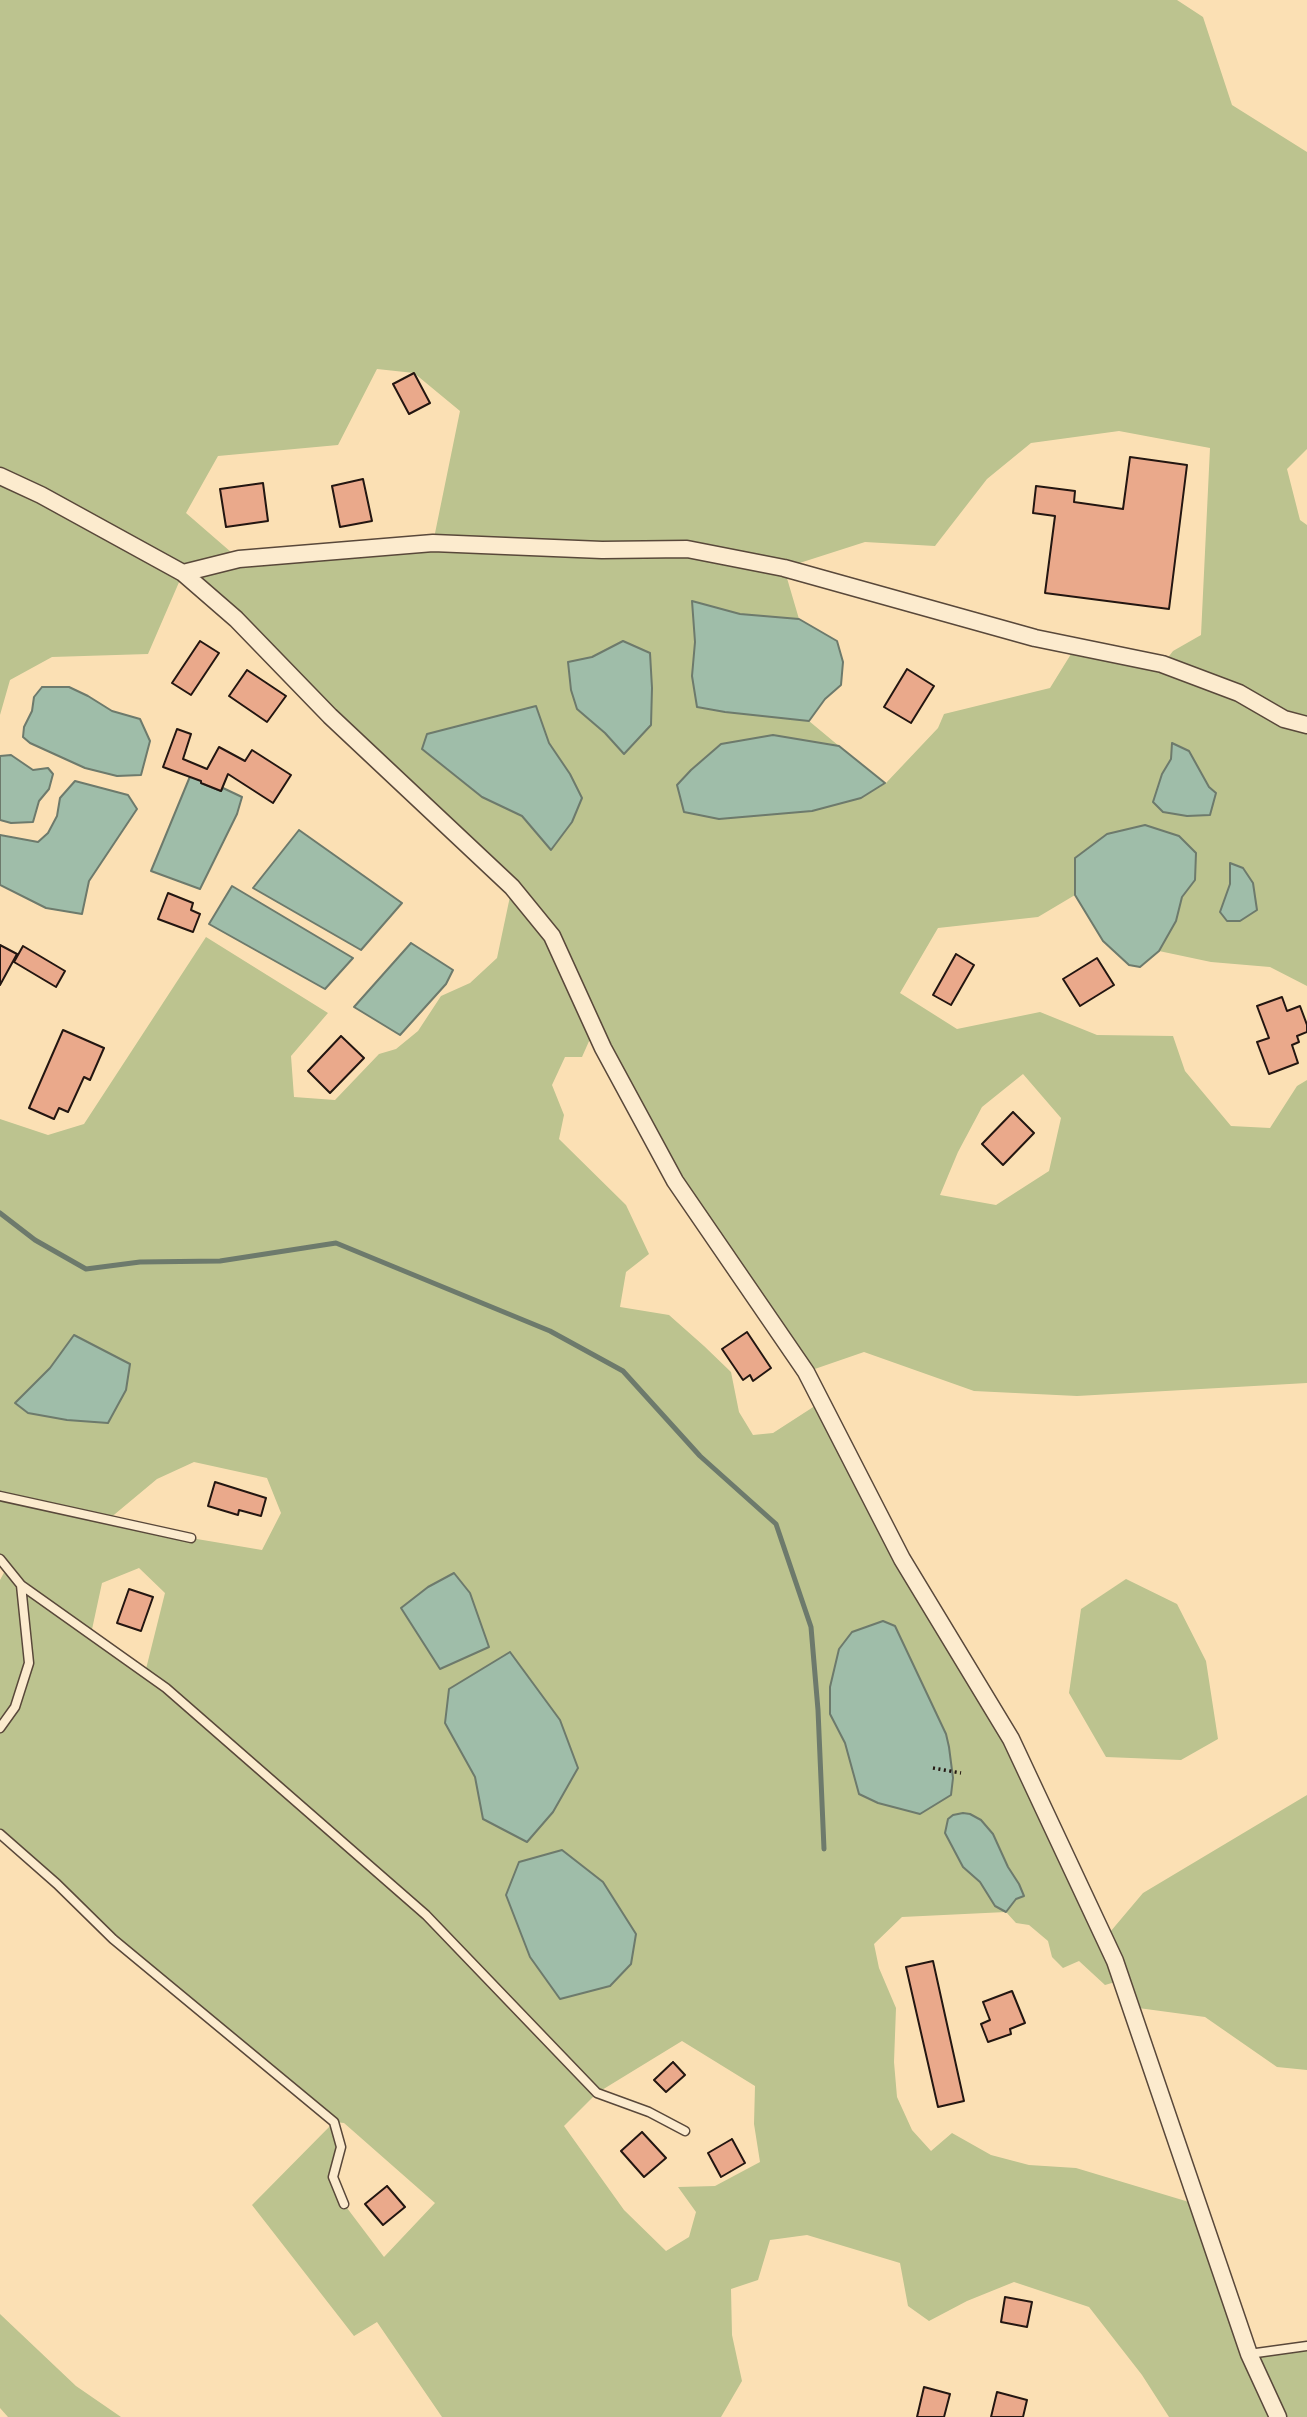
<!DOCTYPE html>
<style>
body{margin:0}
canvas{display:block;background:#fbe0b4}
</style>
<canvas width="1307" height="2417"></canvas>
<script>
const g = document.querySelector('canvas').getContext('2d');
g.lineJoin = 'round';
function fill(path, color) { g.fillStyle = color; g.fill(path, 'evenodd'); }
const toPath = rows => new Path2D(rows.map(r => 'M' + r).join(''));
function strokePath(path, color, width, dash) { g.strokeStyle = color; g.lineWidth = width; g.lineCap = dash ? 'butt' : 'round'; g.setLineDash(dash || []); g.stroke(path); }
fill(toPath([
 [0,0,1177,0,1203,17,1232,105,1307,152,1307,449,1287,469,1300,520,1307,525,1307,986,1270,967,1211,962,1159,951,1176,921,1182,897,1195,880,1107,834,1075,858,1075,895,1038,917,938,928,900,993,957,1029,1040,1012,1097,1035,1173,1036,1185,1071,1231,1126,1270,1128,1297,1086,1307,1080,1307,1383,1077,1396,974,1391,864,1352,806,1372,675,1181,594,1030,582,1057,565,1057,552,1085,564,1115,559,1139,626,1205,649,1254,626,1272,620,1307,669,1315,704,1346,731,1372,739,1412,753,1435,773,1433,821,1402,1011,1739,1105,1938,1143,1893,1307,1795,1307,2070,1277,2067,1205,2017,1131,2007,1122,1980,1105,1985,1079,1961,1063,1968,1052,1957,1048,1941,1029,1925,1016,1923,1006,1912,902,1917,874,1944,879,1968,896,2008,894,2062,897,2097,912,2130,931,2151,952,2133,991,2155,1029,2165,1076,2168,1199,2205,1249,2354,1307,2346,1307,2417,1169,2417,1142,2375,1089,2307,1014,2282,967,2301,929,2321,908,2306,900,2263,807,2235,770,2240,758,2280,731,2289,732,2335,742,2381,721,2417,442,2417,377,2322,354,2336,252,2205,334,2122,113,1939,0,1834,0,1580,7,1567,0,1559,0,1119,48,1135,84,1124,206,937,328,1013,291,1056,294,1097,335,1100,379,1054,396,1049,418,1031,441,996,470,983,497,958,512,887,183,573,148,654,52,657,10,680,0,715],
 [377,369,414,373,460,411,433,543,239,559,186,513,218,456,338,445],
 [1119,431,1210,448,1201,635,1173,651,1163,664,1076,646,1050,688,944,714,938,728,886,783,861,798,812,811,719,819,684,812,773,735,839,746,809,721,725,712,692,676,695,642,693,601,740,614,799,619,784,568,865,542,935,546,987,479,1031,443],
 [1023,1074,1061,1118,1049,1171,996,1205,940,1195,958,1152,982,1107],
 [194,1462,267,1478,281,1513,262,1550,191,1538,109,1519,157,1479],
 [139,1568,165,1593,145,1673,91,1634,102,1583],
 [682,2041,755,2086,754,2124,760,2162,715,2186,678,2187,696,2212,689,2237,666,2251,624,2210,564,2126,597,2093],
 [335,2122,344,2123,435,2203,384,2257,344,2204,333,2177,341,2147],
 [1126,1579,1177,1604,1206,1661,1218,1739,1181,1760,1106,1757,1069,1693,1081,1609],
 [0,2314,76,2386,121,2417,8,2417,0,2408]
]), '#bcc38f');
const water = toPath([
 [692,601,740,614,799,619,837,641,843,662,841,685,825,699,809,721,725,712,697,707,692,676,695,642,692,601],
 [623,641,650,653,652,688,651,725,624,754,605,733,577,709,571,690,568,662,592,657,623,641],
 [42,687,69,687,88,696,112,711,140,719,150,741,141,775,117,776,85,768,30,743,23,737,24,727,32,711,34,697,42,687],
 [536,706,549,743,570,774,582,798,572,822,551,850,522,816,482,797,422,749,427,734,536,706],
 [773,735,839,746,885,783,861,798,812,811,719,819,684,812,677,785,691,770,721,744,773,735],
 [1172,743,1189,751,1209,787,1216,793,1210,815,1187,816,1163,812,1153,802,1162,774,1171,759,1172,743],
 [11,755,33,770,48,768,53,774,49,789,39,801,33,822,11,823,0,820,0,756,11,755],
 [191,774,202,778,201,783,221,791,223,788,242,797,237,814,200,889,151,871,191,774],
 [75,781,128,795,137,809,89,881,82,914,46,908,0,885,0,835,38,842,48,833,57,816,60,798,75,781],
 [1145,825,1179,836,1196,853,1195,880,1182,897,1176,921,1159,951,1140,967,1129,965,1103,941,1075,895,1075,858,1107,834,1145,825],
 [299,830,402,903,361,950,253,888,299,830],
 [1230,863,1243,868,1253,883,1257,910,1240,921,1227,921,1220,912,1230,884,1230,863],
 [232,886,353,958,325,989,209,924,232,886],
 [411,943,453,970,446,984,400,1035,354,1007,411,943],
 [74,1335,130,1364,126,1390,108,1423,67,1420,28,1413,15,1403,50,1368,74,1335],
 [454,1573,470,1593,489,1647,440,1669,401,1608,428,1587,454,1573],
 [883,1621,895,1626,946,1734,949,1747,953,1778,951,1795,920,1814,878,1803,859,1794,845,1743,830,1714,830,1687,839,1649,852,1632,883,1621],
 [510,1652,560,1720,578,1768,553,1812,527,1842,483,1819,475,1777,445,1723,449,1689,510,1652],
 [963,1813,970,1814,981,1820,993,1834,1008,1867,1019,1884,1024,1896,1016,1899,1006,1912,995,1906,980,1882,963,1867,945,1833,948,1819,953,1815,963,1813],
 [562,1850,603,1882,636,1934,631,1964,610,1986,560,1999,530,1957,506,1895,519,1862,562,1850]
]);
fill(water, '#9fbda9');
strokePath(water, '#6d7a6c', 2);
strokePath(toPath([
 [0,1213,35,1240,86,1269,140,1262,220,1261,336,1243,550,1331,623,1371,700,1456,776,1524,811,1627,818,1710,824,1849]
]), '#6d7a6c', 5);
const building = toPath([
 [414,373,430,403,409,414,393,384,414,373],
 [1130,457,1187,465,1169,609,1045,593,1055,516,1033,513,1036,486,1075,491,1074,502,1123,509,1130,457],
 [363,479,372,521,340,527,332,486,363,479],
 [263,483,268,521,226,527,220,489,263,483],
 [200,641,219,653,191,695,172,683,200,641],
 [907,669,934,686,911,723,884,707,907,669],
 [247,670,286,696,267,722,229,696,247,670],
 [177,729,191,734,183,759,207,769,219,747,245,761,252,750,291,775,273,803,228,774,221,791,201,783,201,781,163,767,177,729],
 [168,893,193,903,191,910,200,914,193,932,158,919,168,893],
 [0,945,17,954,0,985,0,945],
 [23,946,65,971,56,987,14,962,23,946],
 [956,954,974,965,951,1005,933,995,956,954],
 [1097,958,1114,985,1080,1006,1063,979,1097,958],
 [1282,997,1287,1011,1300,1006,1307,1025,1307,1032,1297,1036,1299,1042,1292,1045,1298,1063,1269,1074,1257,1042,1269,1038,1257,1006,1282,997],
 [63,1030,104,1048,90,1080,84,1077,68,1112,59,1108,54,1119,29,1108,63,1030],
 [341,1036,364,1058,330,1093,308,1071,341,1036],
 [1013,1112,1034,1133,1003,1165,982,1144,1013,1112],
 [747,1332,771,1368,753,1381,750,1375,743,1380,722,1349,747,1332],
 [215,1482,266,1498,261,1516,239,1510,238,1515,208,1506,215,1482],
 [129,1589,153,1597,141,1631,117,1623,129,1589],
 [933,1961,964,2101,938,2107,906,1967,933,1961],
 [1012,1991,1025,2023,1010,2029,1011,2034,988,2042,981,2024,990,2020,983,2002,1012,1991],
 [673,2062,685,2075,666,2092,654,2080,673,2062],
 [642,2132,666,2158,644,2177,621,2151,642,2132],
 [732,2139,745,2163,721,2177,708,2153,732,2139],
 [387,2186,405,2207,383,2225,365,2204,387,2186],
 [1005,2297,1032,2302,1027,2327,1001,2322,1005,2297],
 [924,2387,950,2394,944,2417,917,2417,924,2387],
 [997,2392,1027,2400,1023,2417,991,2417,997,2392]
]);
fill(building, '#eaa98b');
strokePath(building, '#231611', 2);
const service = toPath([
 [0,1496,191,1538],
 [0,1559,21,1585,166,1688,426,1915,597,2093,649,2112,685,2131],
 [0,1728,15,1707,29,1663,21,1585],
 [0,1834,57,1884,113,1939,334,2122,341,2147,333,2177,344,2204],
 [1249,2354,1307,2346]
]);
const minor = toPath([
 [0,476,41,495,183,573,236,619,330,716,512,887,552,936,603,1048,675,1181,806,1372,902,1559,1011,1739,1115,1961,1249,2354,1278,2417],
 [183,573,239,559,433,543,602,550,687,549,784,568,1035,638,1162,664,1239,693,1284,719,1307,725]
]);
strokePath(service, '#59483a', 11);
strokePath(minor, '#59483a', 19);
strokePath(toPath([
 [933,1768,961,1773]
]), '#231611', 3.5, [2, 3.5]);
strokePath(service, '#fcebce', 8);
strokePath(minor, '#fcebce', 16);
</script>
